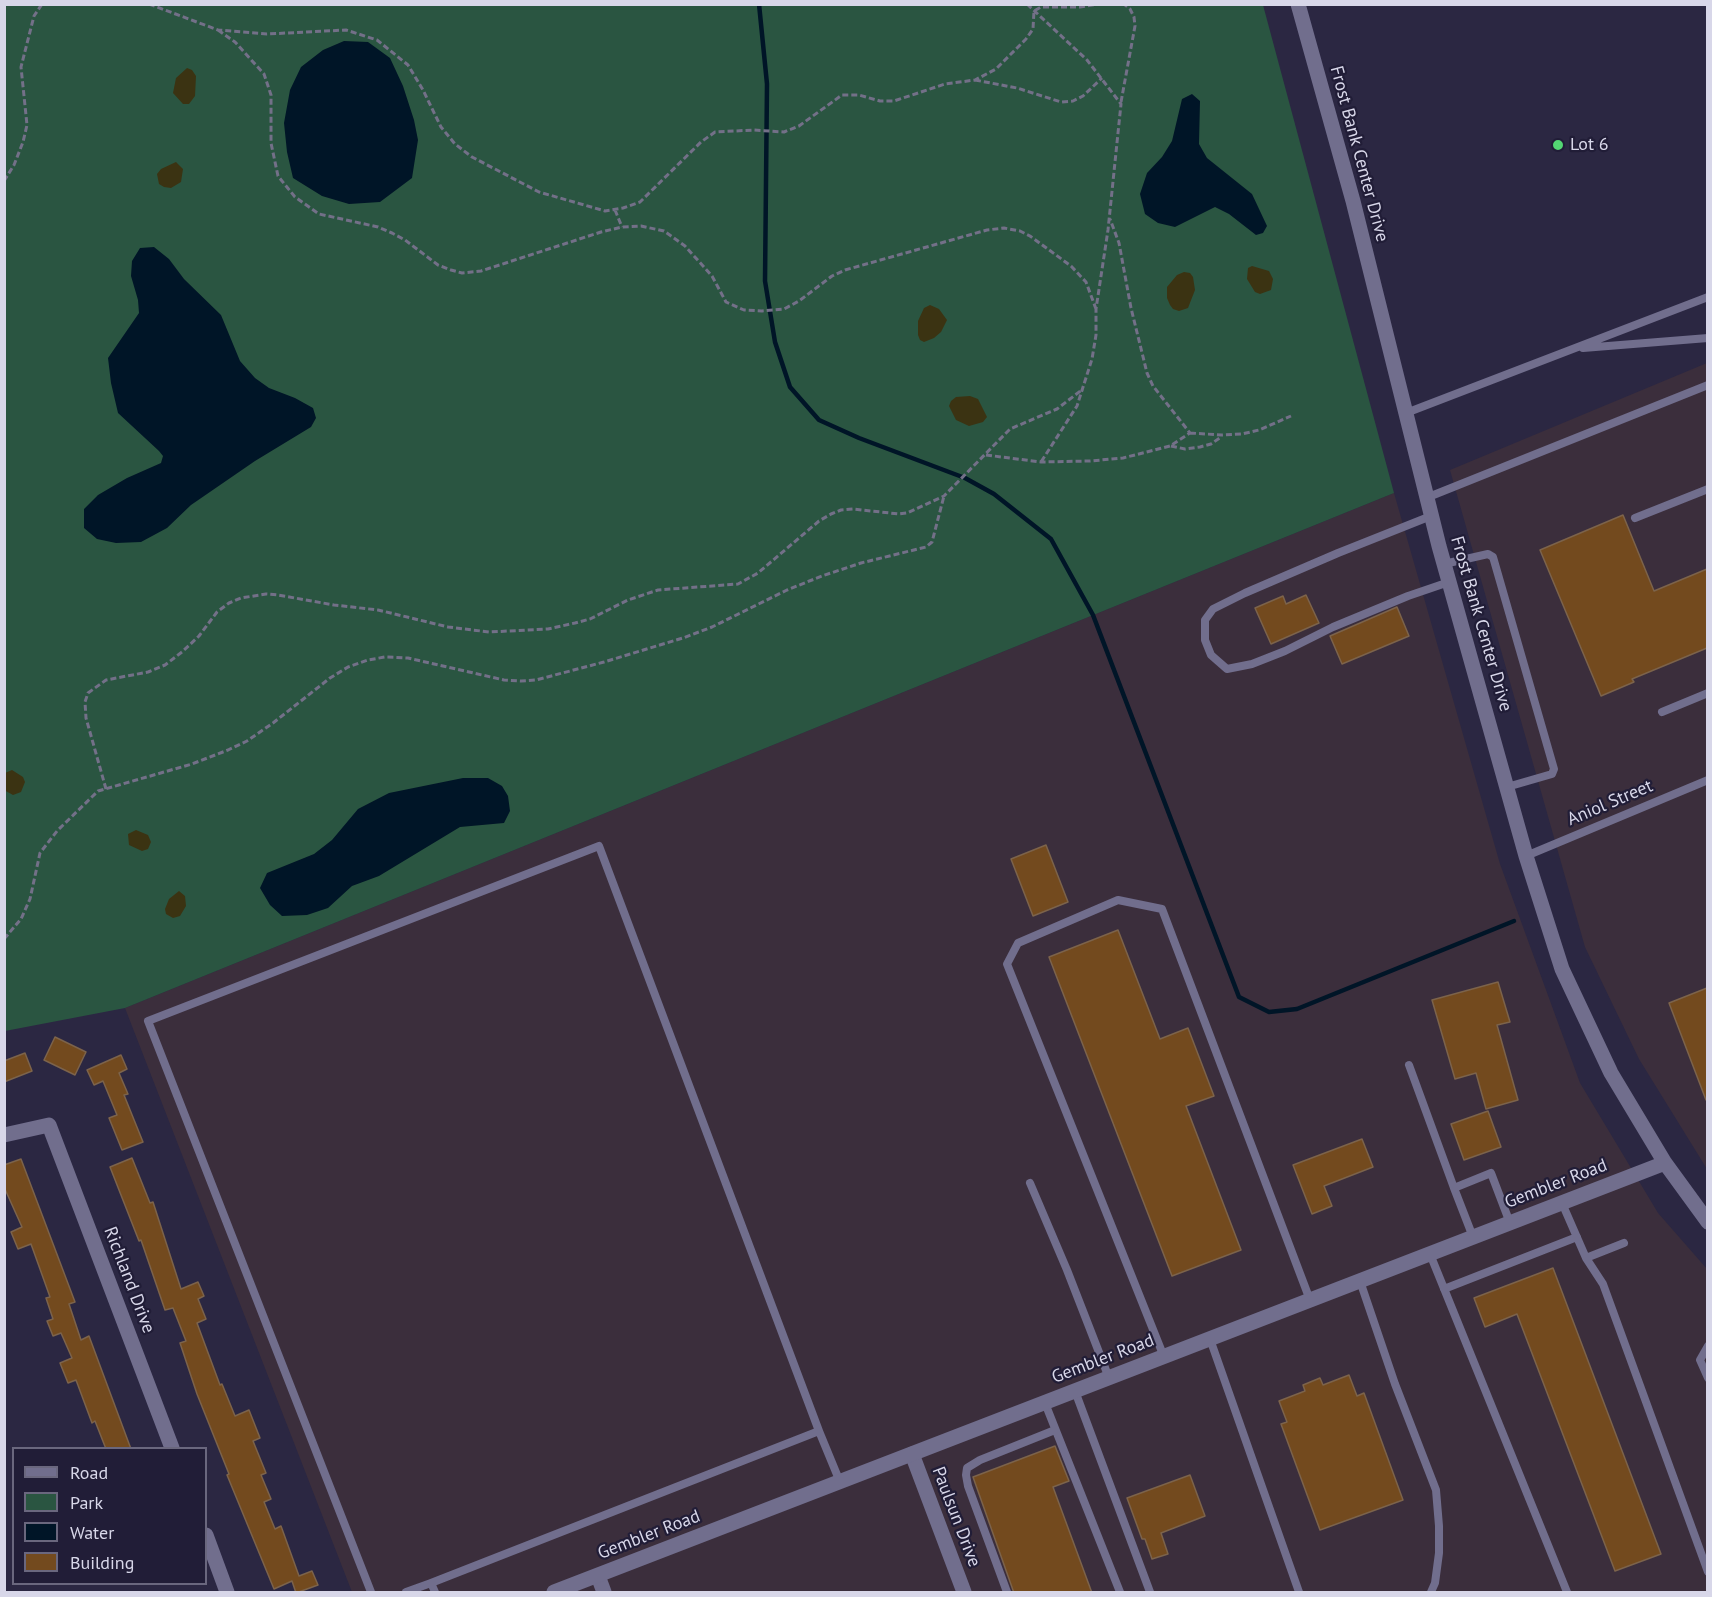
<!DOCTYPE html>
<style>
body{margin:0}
#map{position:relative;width:1712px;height:1597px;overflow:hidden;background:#2b2742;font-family:"PT Sans",sans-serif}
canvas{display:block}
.frame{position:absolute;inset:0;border:6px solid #d8d7e9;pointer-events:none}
.legend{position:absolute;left:12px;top:1447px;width:195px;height:138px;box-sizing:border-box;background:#211d37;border:2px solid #6a677e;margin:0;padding:8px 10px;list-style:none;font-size:18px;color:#d8d7e9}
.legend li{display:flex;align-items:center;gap:12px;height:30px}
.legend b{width:30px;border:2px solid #6a677e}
</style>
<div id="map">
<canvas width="1712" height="1597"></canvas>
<div class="frame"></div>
<ul class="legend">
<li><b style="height:8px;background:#716e8d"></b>Road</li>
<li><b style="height:16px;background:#2a5541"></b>Park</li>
<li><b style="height:16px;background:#001527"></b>Water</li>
<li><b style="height:16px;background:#734a1e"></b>Building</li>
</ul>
</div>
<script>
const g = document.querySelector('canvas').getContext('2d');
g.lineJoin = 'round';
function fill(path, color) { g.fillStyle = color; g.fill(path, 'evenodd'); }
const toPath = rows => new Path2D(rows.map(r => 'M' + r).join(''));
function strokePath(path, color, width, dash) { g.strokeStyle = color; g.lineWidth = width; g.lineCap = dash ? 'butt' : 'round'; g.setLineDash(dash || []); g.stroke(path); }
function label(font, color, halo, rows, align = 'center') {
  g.font = font + ' "PT Sans",sans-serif'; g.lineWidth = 4.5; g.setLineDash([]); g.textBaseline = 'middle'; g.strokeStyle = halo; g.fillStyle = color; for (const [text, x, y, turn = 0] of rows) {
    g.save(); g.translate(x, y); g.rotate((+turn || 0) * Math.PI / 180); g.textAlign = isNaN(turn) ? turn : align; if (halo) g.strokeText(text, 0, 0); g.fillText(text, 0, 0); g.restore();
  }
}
fill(toPath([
 [1707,363,1707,1169,1639,1059,1585,947,1450,470],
 [1394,493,1500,864,1580,1083,1658,1213,1707,1269,1707,1592,352,1592,125,1008]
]), '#3b2e3c');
fill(toPath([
 [5,5,1263,5,1394,493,125,1008,5,1031]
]), '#2a5541');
fill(toPath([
 [187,68,192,70,196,76,195,96,189,104,183,104,173,93,176,78],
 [176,162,183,169,181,182,171,188,164,187,159,184,157,174,161,169],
 [1252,266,1269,271,1273,279,1271,290,1260,294,1255,292,1247,279,1248,268],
 [1184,272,1190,273,1193,277,1195,290,1188,308,1179,311,1173,309,1170,305,1167,298,1167,287,1177,275],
 [930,305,939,309,947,320,941,332,934,338,924,342,920,340,918,335,918,321,924,308],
 [970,396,978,399,987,417,983,422,969,426,956,420,949,406,951,401,956,397],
 [12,770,23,777,25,782,21,792,13,795,4,790,5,773],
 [136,830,148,835,151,842,148,849,142,851,129,845,128,834],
 [179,891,185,896,186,906,180,916,173,918,166,914,165,909,169,899]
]), '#3b3312');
fill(toPath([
 [344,41,368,42,390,58,403,86,414,120,418,140,412,178,380,202,349,204,322,196,293,178,287,152,284,123,290,90,301,67,323,50],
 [1192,94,1200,101,1199,144,1207,158,1252,194,1267,226,1263,233,1256,235,1229,214,1215,207,1175,227,1158,223,1145,214,1140,194,1147,173,1162,157,1172,141,1182,99],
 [154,247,169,259,184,279,221,315,240,361,255,378,269,388,295,398,313,408,316,418,311,427,255,461,191,505,167,528,141,542,116,543,97,539,84,528,84,509,98,495,127,478,161,463,163,456,159,451,118,413,111,383,108,358,139,313,138,300,131,276,132,261,140,248],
 [463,778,488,778,502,786,508,796,510,811,504,823,460,827,379,876,352,886,328,908,307,915,282,916,270,905,260,888,267,873,314,854,332,840,358,809,389,793]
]), '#001527');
strokePath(toPath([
 [759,4,767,84,765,281,775,342,790,387,819,420,859,438,965,478,994,494,1051,539,1093,615,1239,997,1269,1012,1297,1009,1514,921]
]), '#001527', 4.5);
const building = toPath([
 [1623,515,1654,591,1707,569,1707,648,1632,679,1634,682,1601,696,1540,550,1623,515],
 [1306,595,1319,623,1271,644,1255,608,1283,596,1286,604,1306,595],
 [1397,607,1409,636,1342,664,1330,636,1397,607],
 [1046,845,1068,902,1033,916,1011,859,1046,845],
 [1118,930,1160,1039,1188,1028,1214,1096,1186,1106,1241,1250,1172,1276,1049,957,1118,930],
 [1498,982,1510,1022,1497,1025,1518,1100,1486,1109,1476,1073,1455,1079,1432,1000,1498,982],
 [1707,988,1707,1100,1706,1100,1669,1003,1707,988],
 [55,1037,86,1052,75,1075,44,1060,55,1037],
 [25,1053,32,1071,4,1082,4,1061,25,1053],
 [121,1055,127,1069,119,1073,128,1094,124,1095,143,1142,122,1150,109,1118,117,1115,103,1081,94,1085,87,1070,121,1055],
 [1488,1111,1501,1147,1464,1160,1451,1124,1488,1111],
 [1362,1139,1373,1167,1324,1186,1332,1206,1312,1214,1293,1165,1362,1139],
 [132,1158,150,1203,153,1202,181,1289,198,1282,204,1296,198,1299,206,1319,197,1323,220,1385,222,1384,235,1416,249,1410,260,1438,253,1441,266,1473,261,1475,271,1499,264,1502,275,1529,281,1526,299,1576,312,1571,318,1585,296,1593,292,1581,274,1589,227,1475,229,1474,197,1394,180,1343,186,1341,173,1308,165,1310,141,1240,139,1241,110,1167,132,1158],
 [21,1159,75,1302,69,1304,81,1340,89,1336,131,1449,106,1449,95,1421,92,1423,76,1380,68,1383,60,1363,72,1358,61,1333,53,1336,47,1321,53,1319,46,1298,50,1297,31,1244,18,1249,11,1232,22,1227,4,1187,4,1165,21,1159],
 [1553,1268,1661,1554,1615,1571,1517,1314,1485,1327,1474,1298,1553,1268],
 [1349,1375,1357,1396,1364,1393,1403,1500,1320,1530,1281,1424,1287,1422,1279,1401,1305,1391,1303,1385,1320,1378,1323,1385,1349,1375],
 [1055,1446,1069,1481,1053,1487,1092,1593,1014,1593,973,1477,1055,1446],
 [1190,1475,1205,1516,1161,1533,1168,1554,1152,1559,1145,1539,1142,1539,1127,1498,1190,1475]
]);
fill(building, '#734a1e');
strokePath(building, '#7c634b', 1.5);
strokePath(toPath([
 [149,4,218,30,267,34,346,30,377,40,408,65,423,90,441,127,455,144,472,157,539,192,605,211,623,208,640,202,701,142,715,132,754,130,784,132,799,126,842,95,859,95,880,101,894,101,945,84,975,80,996,69,1026,39,1033,29,1034,11,1041,7,1080,7,1099,4],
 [1027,4,1087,60,1121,104,1108,230,1096,309,1096,335,1092,359,1077,406,1041,462],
 [218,30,235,42,264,74,271,95,271,143,278,176,295,197,319,214,378,227,392,233,405,240,438,265,451,270,462,273,481,271,601,232,622,227,641,226,664,231,685,246,712,276,726,302,744,310,762,311,784,309,799,301,832,276,845,270,987,230,1004,228,1020,231,1030,236,1071,266,1086,282,1096,309],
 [975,80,1017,88,1061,102,1073,101,1083,96,1102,78],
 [1121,102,1135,26,1134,17,1130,9,1124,4],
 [4,181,14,165,23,142,27,125,21,67,34,16,42,4],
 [615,210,622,227],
 [1190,433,1222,435,1242,434,1259,430,1291,416],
 [1171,446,1185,449,1200,447,1211,444,1221,437],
 [986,455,1041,462,1090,461,1123,458,1170,446,1190,433,1153,386,1147,373,1131,308,1119,243,1110,219],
 [106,789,86,718,85,702,88,693,106,680,148,672,165,665,182,652,199,636,217,612,229,603,241,598,266,594,278,595,334,605,378,610,448,627,489,632,548,629,575,623,590,619,628,600,658,590,738,584,758,573,819,521,831,514,841,510,853,509,899,514,907,513,944,496,1010,429,1057,409,1083,389],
 [4,939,21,919,30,899,40,853,57,831,98,791,192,764,228,750,247,741,273,723,330,678,348,667,368,660,385,657,408,658,504,680,521,681,536,680,604,662,683,638,712,627,787,590,822,576,861,563,926,547,932,542,944,496]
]), '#737088', 3, [6, 3]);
strokePath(toPath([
 [1583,348,1708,338],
 [1406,413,1708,297],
 [1426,498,1708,385],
 [1431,516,1338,553,1245,593,1213,609,1205,620,1205,640,1211,655,1227,669,1252,664,1285,651,1333,627,1408,596,1449,582],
 [1635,518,1708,489],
 [1444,564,1488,554,1493,557,1554,769,1552,774,1507,787],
 [1662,712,1708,693],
 [1526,856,1708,780],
 [1409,1065,1454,1188],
 [1030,1183,1067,1270,1109,1378],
 [1562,1203,1586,1258,1603,1284,1708,1572],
 [1473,1237,1454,1188,1491,1173,1510,1223],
 [1430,1254,1567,1592],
 [1586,1258,1624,1243],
 [1360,1281,1395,1384,1436,1490,1439,1526,1439,1553,1435,1583,1431,1592],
 [1444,1289,1577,1237],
 [1210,1339,1299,1592],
 [1708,1346,1700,1360,1708,1378],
 [1164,1357,1007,964,1018,943,1118,900,1162,909,1310,1300],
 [1075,1391,1150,1592],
 [1045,1403,1120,1592],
 [371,1592,148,1021,599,846,819,1431],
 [406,1592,431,1583],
 [435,1592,431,1583,819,1431,840,1482],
 [1007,1592,968,1486,966,1475,967,1468,980,1460,1055,1430]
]), '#716e8d', 8);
strokePath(toPath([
 [4,1135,49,1125,172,1448],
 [912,1454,964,1592],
 [206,1535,227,1592],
 [598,1576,604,1592]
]), '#716e8d', 15);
strokePath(toPath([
 [1298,4,1353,201,1439,546,1526,856,1562,969,1611,1073,1665,1163,1708,1222],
 [554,1592,1665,1163]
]), '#716e8d', 15);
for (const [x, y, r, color] of [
 [1558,145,6,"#53d673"]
]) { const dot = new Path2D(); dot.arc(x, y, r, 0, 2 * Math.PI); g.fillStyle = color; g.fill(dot); strokePath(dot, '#211d37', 2); }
label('18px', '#d8d7e9', '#211d37', [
 ["Lot 6",1570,145]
], 'left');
label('18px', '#d8d7e9', '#211d37', [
 ["Frost Bank Center Drive",1359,154,75],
 ["Frost Bank Center Drive",1481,624,74],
 ["Aniol Street",1610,803,-23],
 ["Gembler Road",1556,1184,-21],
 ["Richland Drive",129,1280,69],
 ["Gembler Road",1103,1359,-21],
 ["Paulsun Drive",956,1517,69],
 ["Gembler Road",649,1535,-21]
]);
</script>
